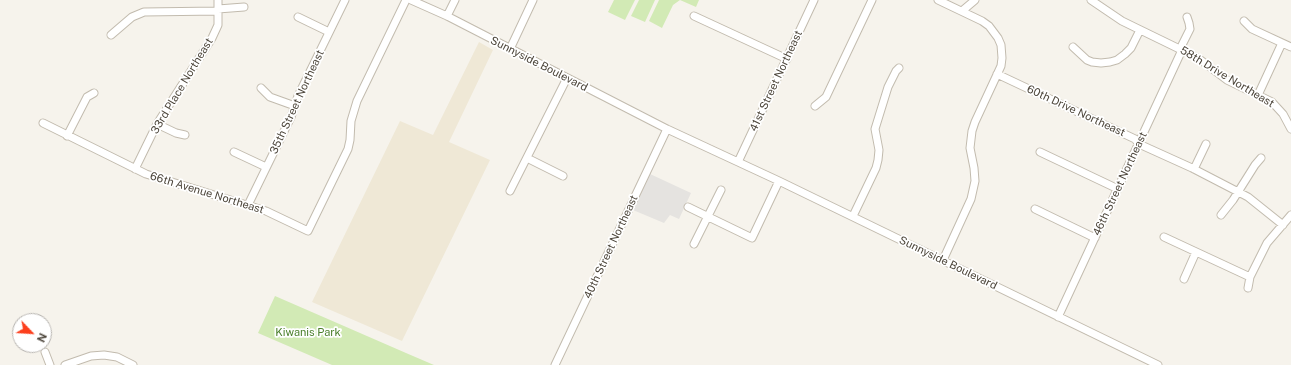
<!DOCTYPE html>
<style>
body{margin:0}
#map{position:relative;width:1291px;height:365px;overflow:hidden;background:#f6f3ec;font-family:"Public Sans",sans-serif}
canvas{display:block}
.north{position:absolute;left:12px;top:313px;width:40px;height:40px;box-sizing:border-box;background:#fff;border:1px solid #b7b4b0;border-radius:50%;rotate:115deg;font-size:11px;font-weight:700;line-height:16px;text-align:center;color:#4b4439}
.north::after{content:'';display:block;margin:auto;width:14px;height:18px;background:#fc3f1d;clip-path:polygon(50% 0,100% 100%,50% 72%,0 100%)}
</style>
<div id="map">
<canvas width="1291" height="365"></canvas>
<div class="north">N</div>
</div>
<script>
const g = document.querySelector('canvas').getContext('2d');
g.lineJoin = 'round';
function fill(path, color) { g.fillStyle = color; g.fill(path, 'evenodd'); }
const toPath = rows => new Path2D(rows.map(r => 'M' + r).join(''));
function strokePath(path, color, width, dash) { g.strokeStyle = color; g.lineWidth = width; g.lineCap = dash ? 'butt' : 'round'; g.setLineDash(dash || []); g.stroke(path); }
function label(font, color, halo, rows, align = 'center') {
  g.font = font + ' "Public Sans",sans-serif'; g.lineWidth = 3.5; g.setLineDash([]); g.textBaseline = 'middle'; g.strokeStyle = halo; g.fillStyle = color; for (const [text, x, y, turn = 0] of rows) {
    g.save(); g.translate(x, y); g.rotate((+turn || 0) * Math.PI / 180); g.textAlign = isNaN(turn) ? turn : align; if (halo) g.strokeText(text, 0, 0); g.fillText(text, 0, 0); g.restore();
  }
}
fill(toPath([
 [479,42,493,50,449,142,490,160,402,341,312,302,400,121,433,135]
]), '#efe8d6');
fill(toPath([
 [614,0,635,0,625,20,608,12],
 [639,0,655,0,645,22,631,16],
 [659,0,699,0,696,7,680,0,673,5,662,28,649,21],
 [275,296,406,353,434,365,332,365,258,333]
]), '#d2eab5');
fill(toPath([
 [650,174,691,193,679,219,670,215,664,223,633,210]
]), '#e5e3e0');
const minor = toPath([
 [411,0,447,16,667,129,779,181,1158,365],
 [938,0,982,21,989,26,998,38,1001,45,1002,58,1001,66,975,122,972,131,970,148,974,168,975,181,971,199,943,260],
 [1091,0,1122,21,1198,58,1227,80,1272,102,1283,114,1291,129],
 [218,9,244,7],
 [962,11,975,0],
 [447,16,455,0],
 [694,16,787,59],
 [298,17,329,32],
 [1244,21,1252,29,1291,47],
 [111,35,132,17,144,12,218,11],
 [1073,47,1087,60,1092,62,1101,63,1110,62,1117,60,1125,54,1131,48,1140,30],
 [510,49,533,0],
 [1180,49,1190,29,1189,23,1187,17],
 [997,74,1135,139,1139,144,1192,168,1248,197,1283,225],
 [261,88,270,97,295,106],
 [1258,95,1282,43],
 [815,106,826,97,872,0],
 [43,123,146,174,266,211,308,231,348,149,350,140,351,121,357,101,406,0],
 [157,124,176,133,185,135],
 [67,136,87,97,94,93],
 [234,152,266,167],
 [1040,152,1118,189],
 [527,158,563,176],
 [738,162,814,0],
 [135,169,157,124,212,38,218,25,218,0],
 [1194,169,1206,144],
 [510,191,567,78],
 [248,205,291,117,298,96,345,0],
 [688,207,752,238,779,181],
 [1035,209,1095,238],
 [1221,215,1233,200,1255,165,1261,158],
 [853,216,876,168,878,160,879,150,875,129,888,87,896,71,899,68],
 [1164,237,1250,277],
 [694,244,721,190],
 [1184,279,1196,252],
 [1248,288,1250,277,1267,243,1291,215],
 [1058,317,1182,50],
 [45,352,50,365],
 [65,365,91,356,104,355,117,357,133,365],
 [555,365,667,129]
]);
strokePath(minor, '#c2bbae', 9);
strokePath(minor, '#fff', 7);
label('11px', '#4b4439', '#fff', [
 ["Sunnyside Boulevard",539,64,27],
 ["58th Drive Northeast",1227,77,31],
 ["41st Street Northeast",776,81,-65],
 ["33rd Place Northeast",182,86,-59],
 ["35th Street Northeast",297,102,-65],
 ["60th Drive Northeast",1076,111,25],
 ["46th Street Northeast",1120,184,-65],
 ["66th Avenue Northeast",207,193,17],
 ["40th Street Northeast",611,247,-65],
 ["Sunnyside Boulevard",948,263,26]
]);
label('11px', '#4a7f2a', '#fff', [
 ["Kiwanis Park",308,333]
]);
</script>
